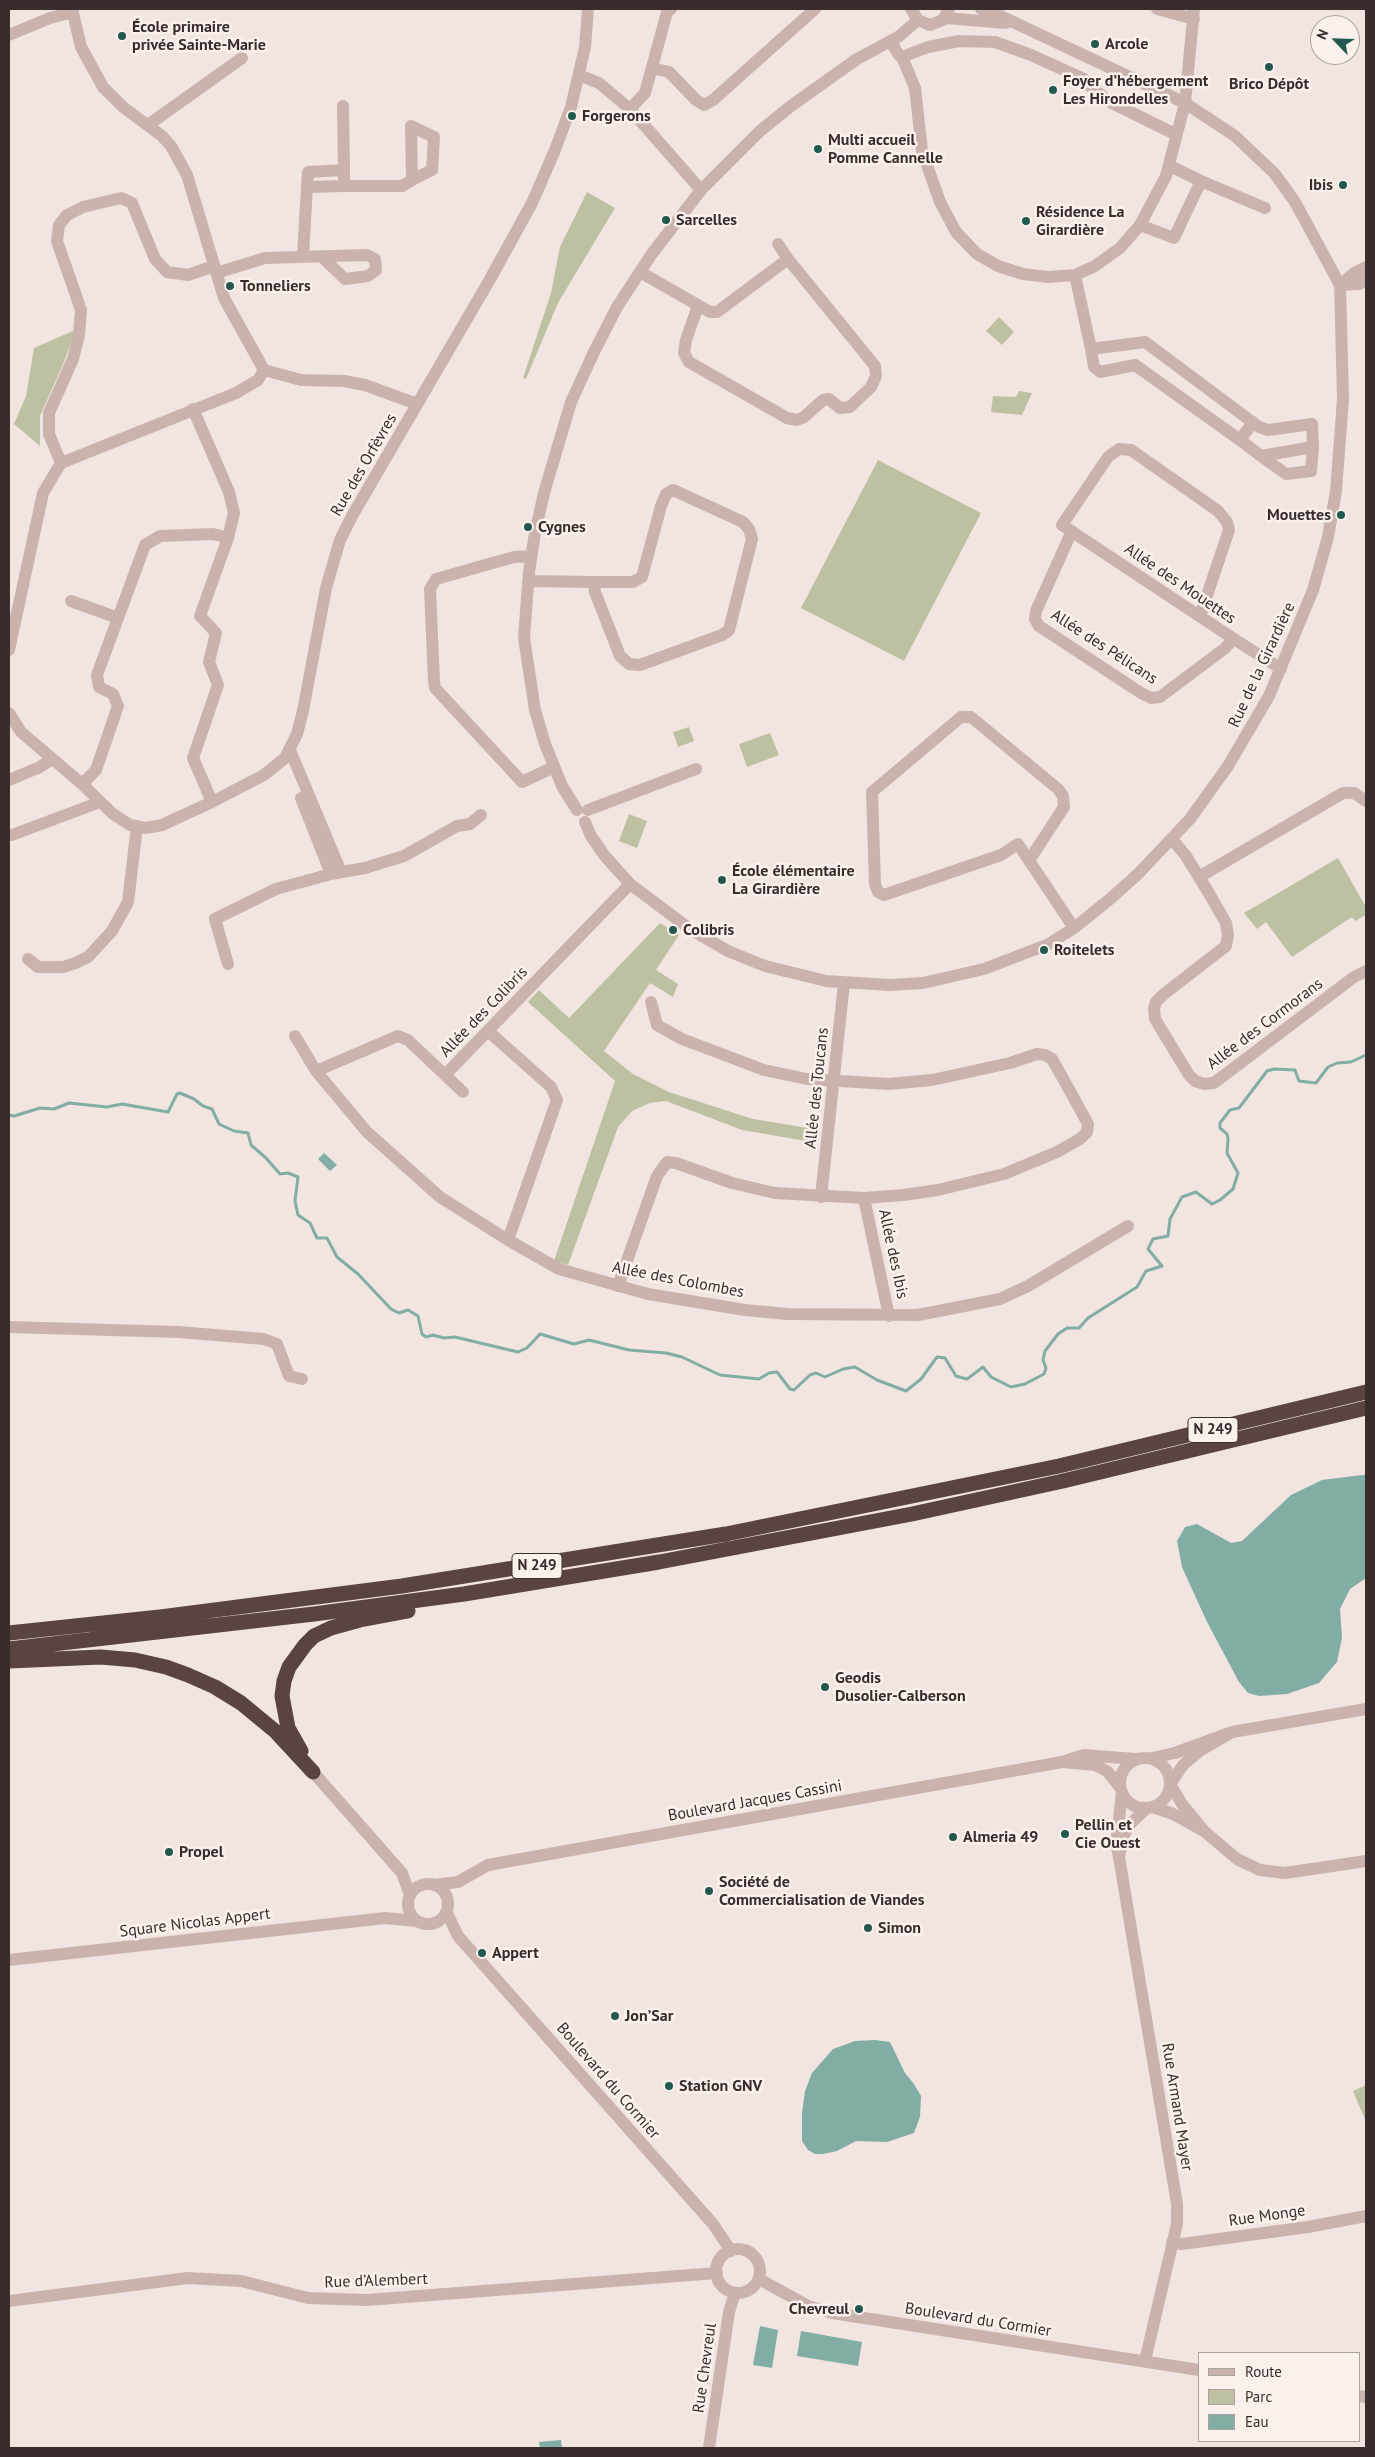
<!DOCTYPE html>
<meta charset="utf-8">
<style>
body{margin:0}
#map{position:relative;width:1375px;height:2457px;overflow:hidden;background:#f2e5e1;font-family:"PT Sans",sans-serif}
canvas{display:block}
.frame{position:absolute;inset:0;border:10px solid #392c2b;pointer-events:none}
.legend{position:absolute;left:1198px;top:2352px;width:162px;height:90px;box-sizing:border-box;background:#faf1ed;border:1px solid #ada29f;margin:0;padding:6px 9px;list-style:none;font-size:15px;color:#392c2b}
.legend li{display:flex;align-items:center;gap:10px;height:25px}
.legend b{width:25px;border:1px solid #ada29f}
.north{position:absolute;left:1310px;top:15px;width:50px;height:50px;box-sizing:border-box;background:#faf1ed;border:1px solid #ada29f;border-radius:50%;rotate:294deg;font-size:14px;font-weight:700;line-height:20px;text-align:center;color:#392c2b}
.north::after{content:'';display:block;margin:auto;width:18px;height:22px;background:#23584e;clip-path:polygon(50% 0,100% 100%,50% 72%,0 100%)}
</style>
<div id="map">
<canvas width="1375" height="2457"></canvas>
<div class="frame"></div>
<ul class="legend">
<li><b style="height:6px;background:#cab3ad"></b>Route</li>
<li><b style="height:14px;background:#bec1a1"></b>Parc</li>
<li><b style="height:14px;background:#81ada4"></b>Eau</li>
</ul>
<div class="north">N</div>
</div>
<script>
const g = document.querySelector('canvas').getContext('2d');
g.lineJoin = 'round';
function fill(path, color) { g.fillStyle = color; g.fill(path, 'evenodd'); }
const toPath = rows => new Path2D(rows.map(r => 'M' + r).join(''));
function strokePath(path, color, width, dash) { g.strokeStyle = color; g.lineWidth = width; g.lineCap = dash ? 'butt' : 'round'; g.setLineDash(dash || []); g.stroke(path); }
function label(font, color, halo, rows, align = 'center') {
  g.font = font + ' "PT Sans",sans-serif'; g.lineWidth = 5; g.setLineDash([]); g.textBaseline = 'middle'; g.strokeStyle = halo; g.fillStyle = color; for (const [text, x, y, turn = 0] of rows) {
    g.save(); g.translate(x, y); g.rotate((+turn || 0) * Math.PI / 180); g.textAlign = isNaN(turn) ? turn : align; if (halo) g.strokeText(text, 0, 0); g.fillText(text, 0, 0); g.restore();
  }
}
fill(toPath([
 [587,192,615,208,558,303,526,379,523,378,551,293,560,247],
 [999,317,1014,332,1002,345,986,331],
 [73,331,73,337,64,362,40,416,40,446,14,424,26,396,34,348],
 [1019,391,1032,393,1022,415,991,412,993,396,1016,397],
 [878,460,981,513,904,661,801,608],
 [689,727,694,741,678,747,673,732],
 [770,733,779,755,747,767,739,744],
 [629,814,647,821,637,848,619,841],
 [1338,858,1366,907,1366,915,1355,921,1352,917,1292,957,1266,922,1257,929,1244,913],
 [660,923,679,935,656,970,678,984,673,997,650,983,604,1051,633,1074,669,1092,753,1119,820,1130,818,1143,742,1130,666,1101,650,1103,632,1111,618,1127,568,1265,554,1261,615,1081,528,1002,539,990,569,1018],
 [1366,2085,1366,2122,1353,2091]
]), '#bec1a1');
fill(toPath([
 [324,1153,337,1165,330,1171,318,1159],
 [1362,1475,1366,1475,1366,1578,1350,1589,1340,1609,1342,1638,1337,1662,1319,1683,1287,1694,1259,1696,1248,1693,1239,1682,1207,1622,1182,1567,1177,1541,1185,1527,1197,1524,1231,1543,1242,1541,1291,1495,1322,1480],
 [875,2040,890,2042,905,2073,914,2084,921,2096,920,2117,914,2133,887,2142,856,2141,837,2151,823,2154,815,2154,808,2150,802,2141,802,2113,805,2091,812,2073,833,2049,855,2041],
 [760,2326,778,2330,772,2368,753,2365],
 [801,2331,862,2342,858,2366,797,2356],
 [561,2440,562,2448,540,2448,539,2442]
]), '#81ada4');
strokePath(toPath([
 [9,1115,14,1116,40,1108,54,1109,69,1103,107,1107,122,1104,168,1112,177,1094,180,1093,194,1099,203,1106,212,1109,219,1124,234,1131,248,1133,251,1145,266,1158,280,1174,288,1173,298,1177,295,1201,298,1215,310,1223,317,1238,327,1238,337,1257,358,1274,391,1309,399,1313,408,1310,418,1316,422,1334,426,1337,433,1335,444,1338,455,1337,518,1352,527,1348,540,1334,574,1344,589,1340,629,1350,666,1353,682,1357,720,1375,759,1379,769,1373,777,1372,790,1389,794,1390,810,1375,816,1373,825,1377,843,1369,855,1367,877,1380,906,1391,921,1379,937,1357,945,1358,956,1376,967,1379,983,1367,991,1377,1011,1387,1025,1384,1044,1374,1046,1368,1043,1360,1045,1351,1058,1334,1067,1328,1079,1328,1088,1318,1137,1287,1146,1271,1162,1266,1148,1249,1153,1239,1168,1236,1170,1219,1182,1197,1196,1192,1212,1204,1220,1200,1233,1189,1238,1173,1227,1153,1228,1138,1227,1134,1220,1128,1220,1123,1230,1110,1239,1108,1267,1071,1274,1069,1295,1070,1299,1081,1316,1083,1328,1067,1337,1063,1351,1062,1366,1055]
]), '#81ada4', 3);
strokePath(toPath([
 [72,9,81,47,103,87,123,107,162,136,171,146,187,175,224,298,264,370,301,380,344,381,365,385,417,404],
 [911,9,918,20,930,25,943,20,949,9],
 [1157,9,1194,19],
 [945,18,1006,23],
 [9,35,50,18,73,12],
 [890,41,899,55,902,57,915,88,922,151,940,202,956,232,977,254,998,266,1023,274,1048,277,1075,275,1095,266,1120,248,1140,225,1166,176,1185,103,1194,9],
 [902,57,928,47,959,41,995,42,1031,55,1084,79,1087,84,1110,102,1175,134],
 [652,68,669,72,696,100,704,105,713,100,815,9],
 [579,75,599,83,630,109,701,190],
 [343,106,344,170,344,186,307,187,308,172,344,170],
 [630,109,645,93,667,12,671,9],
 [148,125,242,58],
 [1170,166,1201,181],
 [344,186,402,186,412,180,432,170,434,137,411,126,412,180],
 [1140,225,1174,238,1201,181,1265,208],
 [303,256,307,187],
 [640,272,710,312,717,312,788,259,778,244],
 [216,273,265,258,367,255,375,259,376,270,368,276,345,279,322,257],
 [1075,275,1091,349],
 [1340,285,1354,273,1366,267],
 [1340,285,1359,284,1366,280],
 [698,306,686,340,684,353,689,362,787,418,797,420,804,417,823,400,829,399,840,408,850,407,871,387,876,376,875,366,788,259],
 [193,409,229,492,234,513,228,538,200,616,216,633,209,662,218,685,193,758,212,802],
 [1240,440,1261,456,1313,447,1312,424,1268,430,1259,427,1145,342,1091,349,1094,367,1100,372,1135,365,1240,440,1253,422],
 [1261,456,1286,474,1311,471,1313,447],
 [61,463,49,434,49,413,73,359,79,335,81,310,57,241,59,225,67,215,83,207,121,198,132,203,155,259,167,272,188,275,214,266],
 [1072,531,1036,611,1035,619,1039,626,1141,693,1151,698,1160,697,1224,649,1234,639],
 [531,556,514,557,436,579,430,589,434,681,435,688,522,782,554,767],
 [528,581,594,582,633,582,642,577,661,506,666,494,673,490,743,522,749,529,752,539,729,630,722,635,640,665,629,664,620,656,595,592,594,582],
 [71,601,118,618],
 [1200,616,1229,530,1227,522,1218,511,1131,450,1119,449,1108,457,1062,525,1234,639,1281,669],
 [9,650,43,493,61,463,236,393,258,380,264,370],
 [9,713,21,732,82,784,113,814,130,825,146,828,162,825,212,802,264,775,285,758,297,734,303,711,326,588,340,540,352,516,489,281,532,203,555,150,571,107,585,47,588,9],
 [290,750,341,872],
 [9,780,40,767,52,759],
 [82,784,96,770,118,706,113,694,99,687,97,675,145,545,160,536,213,534,228,538],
 [301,798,331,874],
 [577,810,562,786,545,744,535,710,524,638,529,572,535,533,544,493,571,402,594,352,617,307,651,255,701,190,760,131,791,106,857,59,898,37,918,20],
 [588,810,696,769],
 [585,822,591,836,604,855,630,884,690,929,728,951,765,966,826,981,889,985,923,983,984,969,1049,944,1074,928,1110,899,1138,874,1190,819,1228,766,1269,696,1313,590,1328,537,1336,491,1343,399,1340,285,1295,202,1275,174,1235,136,1185,103,994,13,981,9],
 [12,835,100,802],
 [1172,839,1186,856,1207,890,1226,923,1228,935,1226,946,1164,994,1156,1002,1154,1008,1155,1019,1189,1075,1195,1081,1204,1084,1214,1083,1354,977,1366,971],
 [1030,859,1064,807,1063,796,1058,789,971,717,961,717,872,792,875,884,878,892,884,895,1001,855,1018,844,1074,928],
 [1199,877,1343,793,1354,793,1366,801],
 [28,959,38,967,63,967,73,964,88,957,112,931,128,902,137,826],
 [228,964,215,919,276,889,331,874,365,868,404,856,457,826,470,824,481,815],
 [488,1031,551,1087,557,1100,508,1240],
 [295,1036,316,1071,367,1132,440,1197,508,1240,559,1269,648,1294,745,1310,787,1314,918,1315,1000,1299,1028,1286,1128,1226],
 [316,1071,398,1036,408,1040,445,1075,630,884],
 [445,1075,463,1092],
 [821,1197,844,983],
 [864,1198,889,1316],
 [618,1286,657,1176,667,1162,676,1163,732,1183,775,1193,864,1198,903,1195,938,1190,1004,1174,1057,1152,1080,1139,1087,1132,1088,1124,1070,1091,1052,1059,1045,1055,1037,1054,1010,1063,932,1080,889,1084,807,1079,764,1070,682,1039,657,1025,651,1002],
 [9,1327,178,1332,264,1339,277,1344,289,1376,302,1379],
 [1232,1732,1366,1709],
 '1120 1783a25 25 0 1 1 50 0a25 25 0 1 1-50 0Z',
 [1152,1758,1175,1753,1232,1732,1201,1750,1183,1765,1171,1783],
 [313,1772,402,1873,410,1895],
 [1119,1786,1107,1771,1095,1765,1062,1762,1084,1755,1135,1759],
 [1122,1793,1116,1844,1119,1857,1123,1837,1129,1825,1146,1809],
 [1153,1807,1173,1814,1204,1831,1182,1804,1170,1784],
 [1204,1831,1237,1859,1260,1870,1285,1873,1366,1861],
 [1119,1857,1177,2204,1177,2224,1145,2361],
 '408 1904a20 20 0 1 1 40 0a20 20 0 1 1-40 0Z',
 [434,1885,458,1882,488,1865,1062,1762],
 [447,1913,458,1936,713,2224,731,2251],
 [9,1960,385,1918,417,1921],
 [1172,2242,1182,2244,1308,2227,1366,2216],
 '716 2271a22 22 0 1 1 44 0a22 22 0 1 1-44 0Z',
 [759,2279,808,2306,832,2313,1199,2370],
 [9,2301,188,2278,241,2281,308,2298,367,2300,717,2273],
 [1359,2396,1366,2397],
 [709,2448,729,2312,735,2293]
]), '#cab3ad', 12);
strokePath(toPath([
 [9,1633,160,1617,402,1586,726,1534,1059,1466,1366,1392],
 [9,1649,314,1614,464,1594,659,1562,912,1514,1063,1481,1366,1408],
 [9,1661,101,1657,135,1660,166,1667,188,1675,215,1687,241,1703,275,1731,313,1772],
 [301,1751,288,1728,282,1696,284,1681,289,1667,305,1645,314,1636,331,1628,360,1620,408,1611]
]), '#594443', 15);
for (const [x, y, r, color] of [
 [122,36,5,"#23584e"],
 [1095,44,5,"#23584e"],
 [1269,67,5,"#23584e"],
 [1053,90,5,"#23584e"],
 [572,116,5,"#23584e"],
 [818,149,5,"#23584e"],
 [1343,185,5,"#23584e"],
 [666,220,5,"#23584e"],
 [1026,221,5,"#23584e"],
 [230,286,5,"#23584e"],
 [1341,515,5,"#23584e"],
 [528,527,5,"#23584e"],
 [722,880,5,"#23584e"],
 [673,930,5,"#23584e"],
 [1044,950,5,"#23584e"],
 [825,1687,5,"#23584e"],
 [1065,1834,5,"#23584e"],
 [953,1837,5,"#23584e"],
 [169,1852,5,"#23584e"],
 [709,1891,5,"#23584e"],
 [868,1928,5,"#23584e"],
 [482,1953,5,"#23584e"],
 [615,2016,5,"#23584e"],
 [669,2086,5,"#23584e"],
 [859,2309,5,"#23584e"]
]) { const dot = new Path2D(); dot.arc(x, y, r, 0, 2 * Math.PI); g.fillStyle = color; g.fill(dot); strokePath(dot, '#faf1ed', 2); }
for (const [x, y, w] of [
 [1213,1430,50],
 [537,1566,50]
]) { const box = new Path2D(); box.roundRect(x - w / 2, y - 12.5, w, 25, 4); g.fillStyle = '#faf1ed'; g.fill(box); strokePath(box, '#392c2b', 1); }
label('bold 15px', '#392c2b', null, [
 ["N 249",1213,1430],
 ["N 249",537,1566]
]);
label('bold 16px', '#392c2b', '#faf1ed', [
 ["École primaire",132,27],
 ["privée Sainte-Marie",132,45],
 ["Arcole",1105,44],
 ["Foyer d’hébergement",1063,81],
 ["Les Hirondelles",1063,99],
 ["Brico Dépôt",1269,84,"center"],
 ["Forgerons",582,116],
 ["Multi accueil",828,140],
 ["Pomme Cannelle",828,158],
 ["Ibis",1333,185,"right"],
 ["Résidence La",1036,212],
 ["Girardière",1036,230],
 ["Sarcelles",676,220],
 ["Tonneliers",240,286],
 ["Mouettes",1331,515,"right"],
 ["Cygnes",538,527],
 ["École élémentaire",732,871],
 ["La Girardière",732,889],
 ["Colibris",683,930],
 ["Roitelets",1054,950],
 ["Geodis",835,1678],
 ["Dusolier-Calberson",835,1696],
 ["Pellin et",1075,1825],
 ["Cie Ouest",1075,1843],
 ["Almeria 49",963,1837],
 ["Propel",179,1852],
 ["Société de",719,1882],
 ["Commercialisation de Viandes",719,1900],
 ["Simon",878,1928],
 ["Appert",492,1953],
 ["Jon’Sar",625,2016],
 ["Station GNV",679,2086],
 ["Chevreul",849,2309,"right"]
], 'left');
label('16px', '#392c2b', '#faf1ed', [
 ["Rue des Orfèvres",364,465,-60],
 ["Allée des Mouettes",1180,584,34],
 ["Allée des Pélicans",1104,647,33],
 ["Rue de la Girardière",1262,665,-65],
 ["Allée des Colibris",484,1012,-46],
 ["Allée des Cormorans",1265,1024,-37],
 ["Allée des Toucans",817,1088,-84],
 ["Allée des Ibis",893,1254,78],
 ["Allée des Colombes",678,1280,11],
 ["Boulevard Jacques Cassini",755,1801,-10],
 ["Square Nicolas Appert",195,1923,-7],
 ["Boulevard du Cormier",608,2081,49],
 ["Rue Armand Mayer",1177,2107,81],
 ["Rue Monge",1267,2216,-8],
 ["Rue d’Alembert",376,2281,-2],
 ["Boulevard du Cormier",978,2320,9],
 ["Rue Chevreul",705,2368,-82]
]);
</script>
